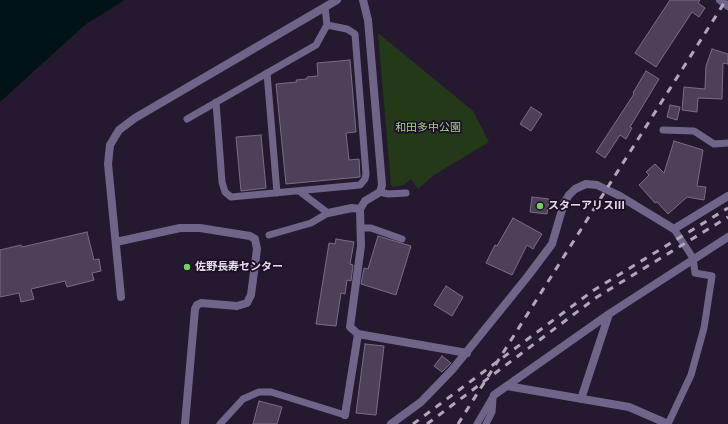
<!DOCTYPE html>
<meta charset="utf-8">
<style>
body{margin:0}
canvas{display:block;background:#25192f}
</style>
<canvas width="728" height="424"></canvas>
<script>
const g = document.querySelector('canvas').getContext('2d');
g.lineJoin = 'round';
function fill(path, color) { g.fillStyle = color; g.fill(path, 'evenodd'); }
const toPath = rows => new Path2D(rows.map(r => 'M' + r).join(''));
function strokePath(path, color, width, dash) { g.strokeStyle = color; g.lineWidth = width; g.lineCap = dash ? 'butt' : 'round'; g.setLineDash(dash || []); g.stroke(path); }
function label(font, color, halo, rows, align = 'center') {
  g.font = font + ' Raleway,"Noto Sans JP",sans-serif'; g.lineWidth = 3.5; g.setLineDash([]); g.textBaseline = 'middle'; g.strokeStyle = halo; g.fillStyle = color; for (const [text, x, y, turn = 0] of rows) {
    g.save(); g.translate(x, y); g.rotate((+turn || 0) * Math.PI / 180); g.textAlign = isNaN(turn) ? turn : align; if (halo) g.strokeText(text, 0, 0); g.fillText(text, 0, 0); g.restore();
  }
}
fill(toPath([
 [378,33,473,111,489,142,434,175,418,189,411,179,404,185,393,187,391,185]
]), '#243918');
fill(toPath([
 [0,0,125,0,86,24,0,102]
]), '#021316');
const building = toPath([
 [670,0,700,0,698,3,705,8,699,17,692,12,656,67,635,53,670,0],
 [712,49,728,54,728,64,723,63,722,99,698,98,697,112,682,110,684,87,705,89,706,66,712,49],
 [350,60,356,132,346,133,349,160,359,159,360,177,286,184,276,84,297,82,296,80,307,79,307,77,318,76,317,63,350,60],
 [646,71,659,79,630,127,632,128,626,139,620,135,605,158,596,152,634,94,633,93,646,71],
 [670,105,680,107,677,120,667,117,670,105],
 [531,107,542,114,531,131,520,124,531,107],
 [261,135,266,188,241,191,236,137,261,135],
 [674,141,703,150,697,186,706,187,704,200,687,197,668,214,657,202,655,203,639,185,649,175,646,172,655,164,664,173,674,141],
 [532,197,549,199,547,214,530,212,532,197],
 [513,218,542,234,533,249,527,245,512,275,486,263,495,245,497,246,513,218],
 [87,232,94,260,99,259,101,271,92,273,94,280,67,287,65,281,31,289,34,299,21,302,19,293,0,297,0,250,21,245,22,247,87,232],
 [378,236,411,246,396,295,361,284,364,268,368,269,378,236],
 [336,239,354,242,350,264,353,265,351,281,347,280,345,294,341,293,336,326,316,324,329,243,335,244,336,239],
 [446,286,463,297,452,316,434,305,446,286],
 [365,344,384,346,376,415,356,413,365,344],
 [442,356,451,363,442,372,434,366,442,356],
 [259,401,282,407,277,424,253,424,259,401]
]);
fill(building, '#4d4059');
strokePath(building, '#7a6c87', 1);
strokePath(toPath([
 [267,73,277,193],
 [216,102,222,182,225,192,231,197,360,185,365,179,366,174,355,34,347,29,327,25],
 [187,119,316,45,327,25,325,7],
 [663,130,694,131,714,144,728,143],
 [380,192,388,194,406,193],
 [361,228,371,228,402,239],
 [269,235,311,223,328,213,299,191],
 [220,424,243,399,259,392,271,392,345,415],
 [477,424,494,395],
 [486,424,492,412,493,399],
 [668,424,691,375,704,328,712,276,695,273,693,258,674,229]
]), '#706588', 7);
strokePath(toPath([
 [363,0,368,20,382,185,380,192,365,201,360,209,361,246,350,327,358,334,467,353],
 [720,0,728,6],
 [328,213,352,208,360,209],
 [116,242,180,228,200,228,250,236,255,239,257,249,251,295,247,303,237,306,201,303,197,305,195,309,185,424],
 [121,297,108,164,110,145,119,130,135,118,337,0],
 [507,386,629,407,668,424],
 [494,395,609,314,728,237],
 [581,399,609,314],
 [345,415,358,334],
 [391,424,421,402,452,370,528,276,552,244,564,203,569,195,575,189,586,184,597,185,618,195,674,229,728,196]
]), '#706588', 8);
strokePath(toPath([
 [413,424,594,290,728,208],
 [427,424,597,297,728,217],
 [458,424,726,0]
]), '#b1a7b9', 3, [7, 7]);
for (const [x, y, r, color] of [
 [540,206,4,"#74d25c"],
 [187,267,4,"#74d25c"]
]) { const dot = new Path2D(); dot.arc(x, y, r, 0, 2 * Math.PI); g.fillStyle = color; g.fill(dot); strokePath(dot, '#1c0f25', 1.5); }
label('11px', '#a5ce91', '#1c0f25', [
 ["和田多中公園",428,128]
]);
label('bold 11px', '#e4dcec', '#1c0f25', [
 ["スターアリスⅢ",548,206],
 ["佐野長寿センター",195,267]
], 'left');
</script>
